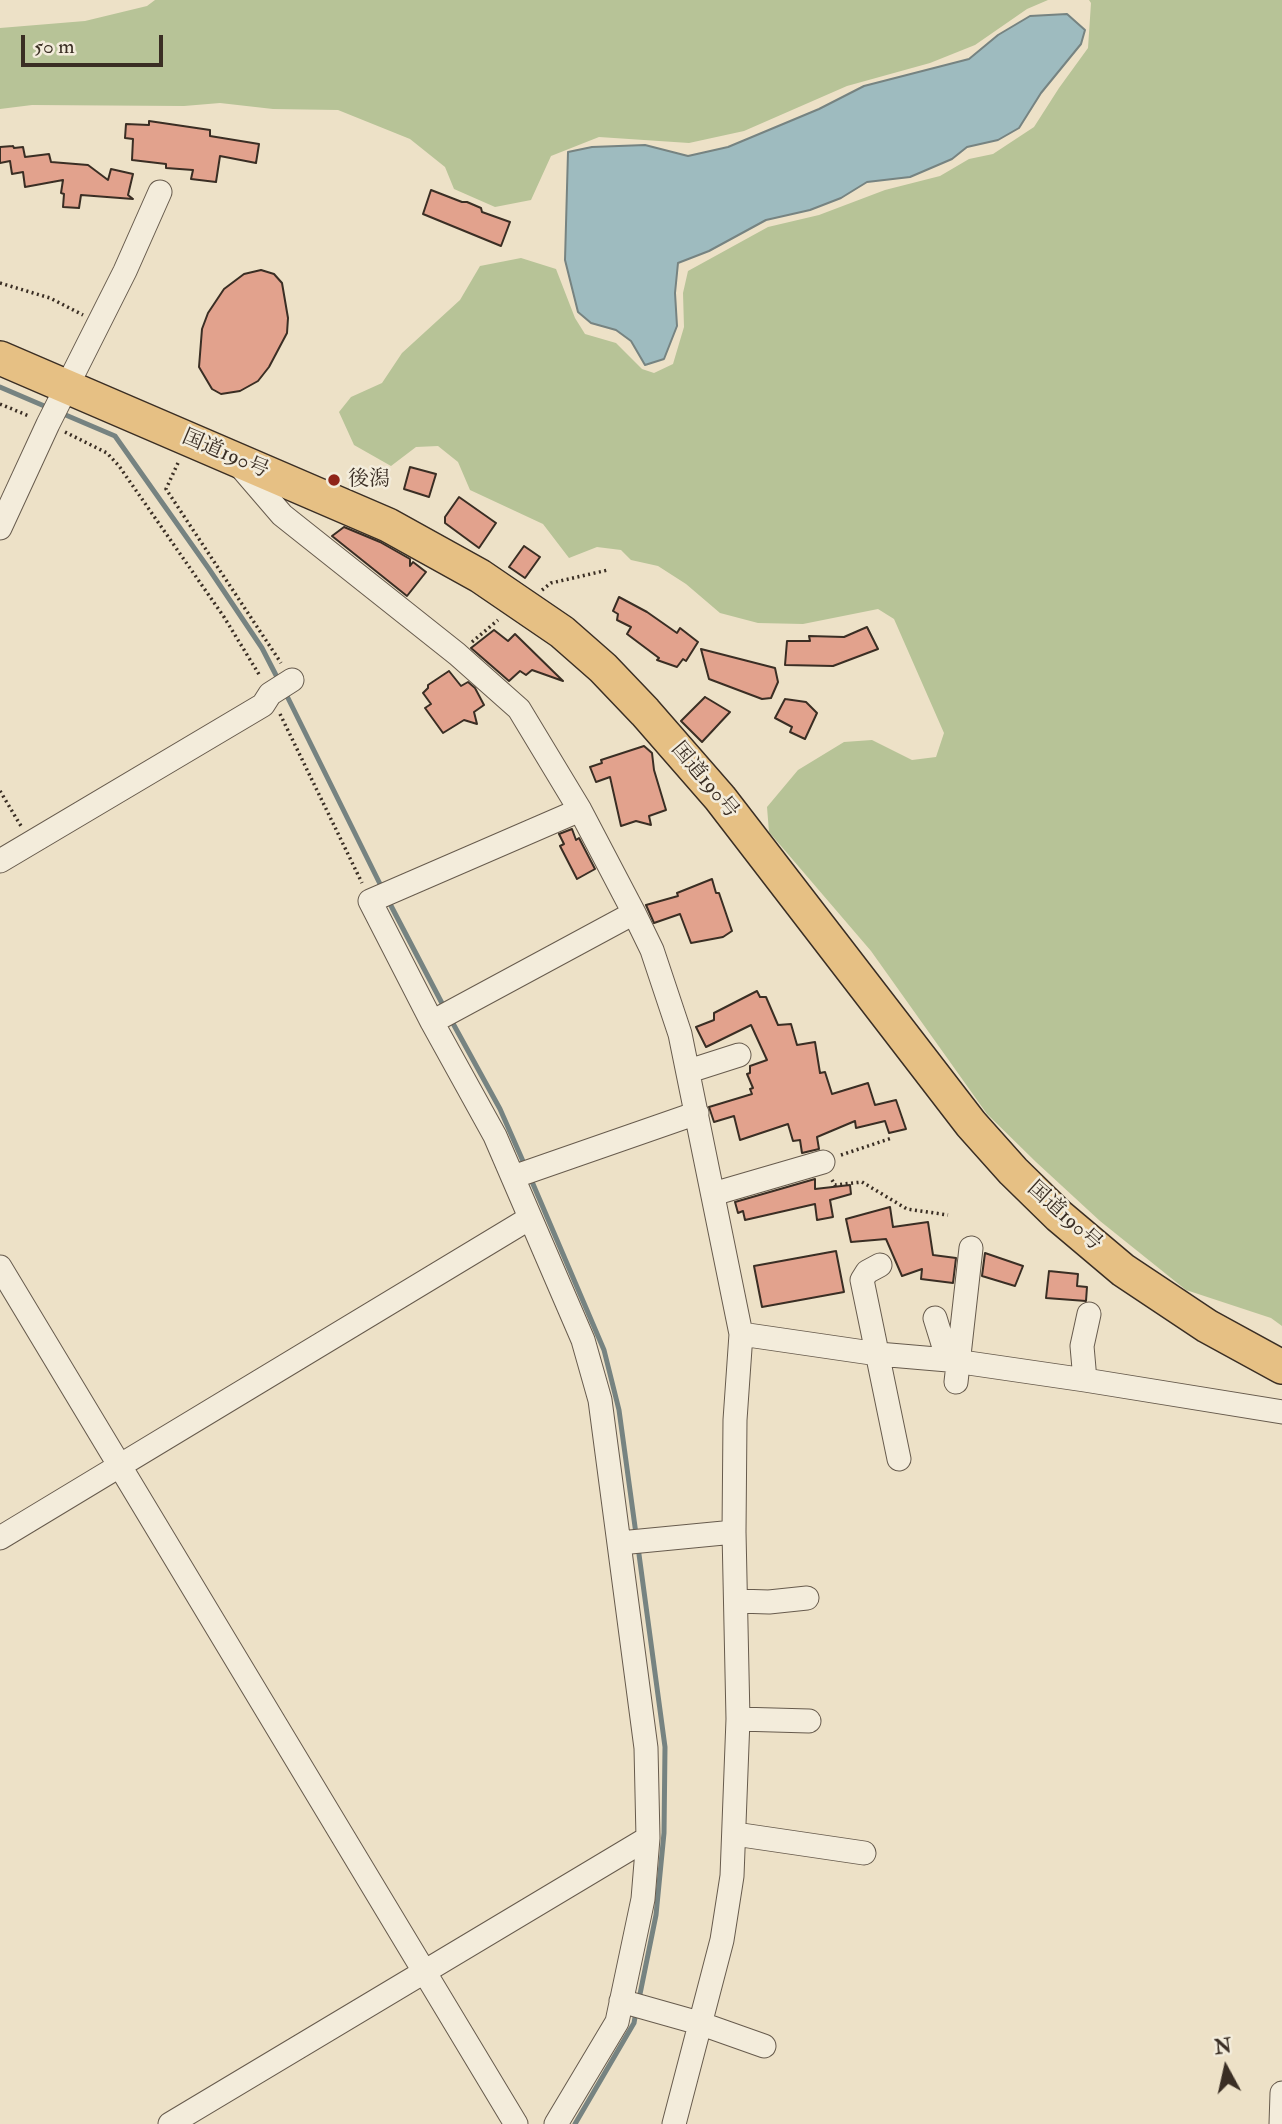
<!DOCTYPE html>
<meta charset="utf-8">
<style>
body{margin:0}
#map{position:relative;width:1282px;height:2124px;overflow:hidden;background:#ede1c7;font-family:"IM FELL Double Pica",serif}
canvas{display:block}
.north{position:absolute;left:1191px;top:2033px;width:70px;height:70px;-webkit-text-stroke:5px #f3ecdb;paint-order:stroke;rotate:352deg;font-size:19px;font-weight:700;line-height:28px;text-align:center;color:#3a2e24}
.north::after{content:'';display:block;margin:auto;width:24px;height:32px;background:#3a2e24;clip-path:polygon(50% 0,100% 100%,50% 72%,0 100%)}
.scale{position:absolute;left:21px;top:35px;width:142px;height:32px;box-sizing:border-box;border:4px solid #3a2e24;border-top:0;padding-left:9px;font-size:21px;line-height:24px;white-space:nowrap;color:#3a2e24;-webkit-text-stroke:5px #f3ecdb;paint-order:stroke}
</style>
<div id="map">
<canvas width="1282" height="2124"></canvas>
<div class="north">N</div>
<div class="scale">50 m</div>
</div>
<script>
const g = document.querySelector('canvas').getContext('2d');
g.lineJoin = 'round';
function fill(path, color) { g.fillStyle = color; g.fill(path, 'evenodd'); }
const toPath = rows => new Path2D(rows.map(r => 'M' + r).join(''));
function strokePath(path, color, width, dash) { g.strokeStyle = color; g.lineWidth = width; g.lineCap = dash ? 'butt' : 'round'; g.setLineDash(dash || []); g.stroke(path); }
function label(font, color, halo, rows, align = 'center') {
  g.font = font + ' "IM FELL Double Pica","Noto Serif JP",serif'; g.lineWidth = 5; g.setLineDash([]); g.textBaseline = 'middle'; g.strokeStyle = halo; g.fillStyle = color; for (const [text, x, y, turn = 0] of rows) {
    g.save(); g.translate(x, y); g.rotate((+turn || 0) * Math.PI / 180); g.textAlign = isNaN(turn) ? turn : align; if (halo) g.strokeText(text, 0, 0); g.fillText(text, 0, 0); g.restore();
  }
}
fill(toPath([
 [155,0,1048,0,1027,9,975,45,930,63,847,86,744,131,689,143,599,137,551,156,531,200,495,207,454,189,445,167,410,139,338,110,273,109,220,103,184,106,32,105,0,109,0,28,85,21,147,6],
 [1089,0,1282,0,1282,1326,1271,1318,1186,1290,1100,1221,1036,1162,987,1114,871,951,769,832,767,807,798,770,844,742,872,740,912,760,936,757,944,733,894,619,878,609,803,624,758,623,720,613,686,584,658,566,631,560,621,550,597,547,569,558,543,524,470,490,458,462,438,446,416,447,391,466,354,445,339,412,351,397,382,383,402,353,460,300,480,266,521,258,556,269,575,318,585,334,616,343,642,369,654,373,673,364,684,327,683,293,688,271,768,227,819,215,885,190,940,176,969,159,993,154,1034,127,1059,88,1088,48,1091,3]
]), '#b7c397');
const water = toPath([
 [1067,14,1085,30,1081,44,1041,93,1019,128,998,140,967,147,952,159,910,177,867,182,841,198,810,210,766,220,709,251,678,263,675,293,677,326,664,359,645,365,631,341,616,330,591,323,578,312,565,260,568,152,592,147,645,145,688,156,728,147,819,109,864,86,969,59,998,35,1030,16,1067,14]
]);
fill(water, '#9ebbbf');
strokePath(water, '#768381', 2);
strokePath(toPath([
 [0,387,49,408],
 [61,413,115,436,209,569,262,648,279,681],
 [284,690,382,888],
 [388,900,445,1009],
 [450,1018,500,1109,526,1168],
 [530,1177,604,1350,619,1410,636,1534],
 [638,1547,665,1747,664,1833,656,1915,639,1999],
 [575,2124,634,2023,636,2012]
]), '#768381', 5);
const building = toPath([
 [149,121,210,130,210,136,259,144,256,163,220,156,216,182,191,179,193,170,166,168,166,164,132,160,133,139,125,138,126,124,149,125,149,121],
 [13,146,14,148,23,147,25,157,49,154,51,162,88,165,108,180,111,169,133,174,128,195,133,199,81,195,79,208,63,207,64,194,61,193,63,180,25,187,23,172,12,174,10,161,0,163,0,147,13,146],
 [431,190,462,202,467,202,481,208,482,212,510,222,501,246,423,214,431,190],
 [261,270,274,274,282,283,288,318,287,333,269,367,258,381,240,391,221,394,212,389,199,367,202,329,208,313,224,289,244,274,261,270],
 [410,467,436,474,429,497,404,489,410,467],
 [459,497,496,523,479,548,445,523,445,517,459,497],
 [344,527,380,542,410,559,410,566,413,562,426,572,407,596,332,536,344,527],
 [524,546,540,557,525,578,509,567,524,546],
 [619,597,647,612,677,633,680,628,698,642,686,661,683,659,677,667,657,660,659,658,627,634,631,627,617,620,618,614,613,611,619,597],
 [867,627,878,649,833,666,785,665,787,641,810,641,809,636,844,637,867,627],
 [494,630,508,641,515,634,563,681,532,670,526,675,520,671,509,681,471,648,494,630],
 [701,649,775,668,778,682,771,698,762,699,709,679,701,649],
 [449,671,461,686,468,682,475,688,484,705,474,712,477,724,464,720,443,733,425,708,431,704,423,693,428,688,428,685,449,671],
 [705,697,730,712,702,742,681,721,705,697],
 [785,699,806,702,817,713,805,739,790,732,792,727,775,718,785,699],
 [644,746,652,753,654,770,666,810,649,816,651,825,636,821,621,826,610,777,596,782,590,767,602,763,601,760,644,746],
 [572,829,576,840,579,838,595,869,577,879,560,846,564,844,559,834,572,829],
 [712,879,716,893,719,893,732,931,723,937,691,943,680,914,654,923,646,905,678,896,677,893,712,879],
 [757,991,760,997,766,997,778,1025,791,1024,797,1045,815,1042,820,1073,825,1072,832,1094,868,1083,875,1105,896,1100,906,1129,889,1133,885,1121,856,1128,855,1121,817,1137,819,1149,802,1153,800,1140,793,1141,788,1124,740,1140,734,1116,714,1122,709,1107,752,1094,750,1089,753,1088,747,1074,750,1073,750,1066,767,1060,751,1025,706,1047,696,1027,714,1020,714,1013,757,991],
 [815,1179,815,1189,850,1185,851,1194,830,1200,833,1217,817,1220,815,1204,745,1220,743,1211,738,1213,735,1202,815,1179],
 [890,1207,893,1227,928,1222,933,1255,956,1258,953,1283,921,1279,922,1269,902,1276,886,1239,851,1242,846,1219,890,1207],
 [836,1251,844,1292,762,1307,754,1266,836,1251],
 [985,1253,1023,1266,1015,1286,982,1276,985,1253],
 [1049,1271,1078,1274,1077,1286,1087,1287,1086,1301,1046,1298,1049,1271]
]);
fill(building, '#e2a28d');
strokePath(building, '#3a2e24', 2);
const minor = toPath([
 [239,465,282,515,457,654,519,709,580,810,634,913,652,950,680,1034,741,1334,735,1420,734,1532,738,1719,732,1876,722,1940,674,2124],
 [0,528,48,424,125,271,160,192],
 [0,861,263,705,270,694,292,680],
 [432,1022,634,913],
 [689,1071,739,1055],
 [513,1177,697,1113],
 [713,1194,823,1162],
 [880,1265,867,1272,862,1280,899,1459],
 [0,1267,516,2124],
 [935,1318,948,1360],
 [741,1334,878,1354,948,1360,1085,1380,1282,1412],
 [1085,1380,1082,1346,1089,1314],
 [956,1382,971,1248],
 [0,1538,530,1218],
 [620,1543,734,1532],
 [737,1601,769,1602,807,1598],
 [738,1719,809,1721],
 [735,1834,864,1853],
 [621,2001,699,2023,764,2046],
 [170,2124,648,1838],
 [556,2124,617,2022,643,1899,648,1838,646,1748,600,1400,583,1340,495,1136,432,1022,370,901,580,810],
 [1281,2124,1282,2093]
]);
const highway = toPath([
 [0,358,388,525,480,576,562,632,603,668,645,712,720,798,971,1124,1013,1171,1059,1216,1123,1270,1207,1326,1282,1367]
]);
strokePath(minor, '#675b4d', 25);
strokePath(highway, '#3a2e24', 36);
strokePath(toPath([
 [0,283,50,298,83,315],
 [0,404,29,416],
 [65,432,107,453,119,466,224,617,260,676],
 [178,463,166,489,281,663],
 [542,590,551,583,608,570],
 [472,642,498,620],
 [280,714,362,883],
 [0,791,21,826],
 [841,1155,892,1138],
 [832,1180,835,1185,862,1182,907,1209,948,1215]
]), '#3a2e24', 3.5, [2, 3.5]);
strokePath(minor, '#f3ecdb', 23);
strokePath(highway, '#e6c084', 33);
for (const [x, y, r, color] of [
 [334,480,7,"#8f2418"]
]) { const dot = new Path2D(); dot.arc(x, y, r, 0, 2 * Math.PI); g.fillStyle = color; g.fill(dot); strokePath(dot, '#f3ecdb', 2.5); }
label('21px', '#3a2e24', '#f3ecdb', [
 ["国道190号",225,455,23],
 ["国道190号",704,781,50],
 ["国道190号",1064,1217,42]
]);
label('21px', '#3a2e24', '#f3ecdb', [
 ["後潟",348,480]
], 'left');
</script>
